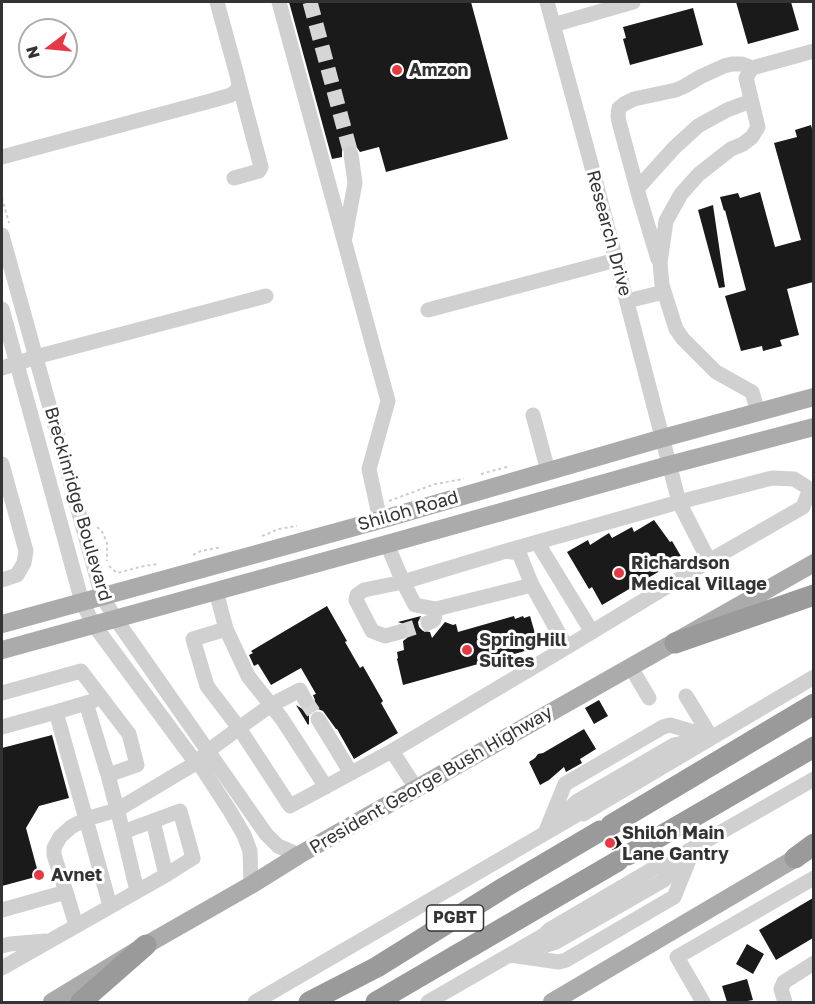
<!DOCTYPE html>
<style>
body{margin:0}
#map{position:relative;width:815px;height:1004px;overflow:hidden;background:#fff;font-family:"Golos Text",sans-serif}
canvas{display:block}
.frame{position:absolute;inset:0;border:3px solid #333;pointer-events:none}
.north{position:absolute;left:18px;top:18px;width:60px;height:60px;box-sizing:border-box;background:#fff;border:2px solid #adadad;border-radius:50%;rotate:254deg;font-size:16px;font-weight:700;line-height:24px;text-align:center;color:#333}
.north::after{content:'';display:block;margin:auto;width:21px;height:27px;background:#e63946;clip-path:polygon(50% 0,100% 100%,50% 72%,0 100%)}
</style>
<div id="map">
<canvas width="815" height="1004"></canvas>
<div class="frame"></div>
<div class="north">N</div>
</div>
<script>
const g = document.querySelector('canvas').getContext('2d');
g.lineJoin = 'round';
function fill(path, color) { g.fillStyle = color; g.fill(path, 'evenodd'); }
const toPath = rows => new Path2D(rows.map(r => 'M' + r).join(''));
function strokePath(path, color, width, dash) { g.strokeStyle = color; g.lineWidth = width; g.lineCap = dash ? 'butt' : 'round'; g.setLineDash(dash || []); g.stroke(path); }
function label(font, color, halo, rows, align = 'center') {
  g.font = font + ' "Golos Text",sans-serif'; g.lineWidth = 6; g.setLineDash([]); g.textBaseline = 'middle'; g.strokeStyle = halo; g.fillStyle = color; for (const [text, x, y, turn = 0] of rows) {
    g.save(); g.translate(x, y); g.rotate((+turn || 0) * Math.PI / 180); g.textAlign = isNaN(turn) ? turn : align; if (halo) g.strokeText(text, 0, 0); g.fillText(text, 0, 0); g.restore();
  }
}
fill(toPath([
 [289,2,471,2,508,139,386,172,379,147,360,152,355,145,349,144,342,150,342,157,332,159],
 [736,2,791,2,799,30,748,44],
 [693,8,703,45,630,65,623,39,626,38,623,27],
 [811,125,813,133,813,282,787,289,799,335,780,340,782,346,763,351,762,346,741,351,725,296,746,290,725,210,724,211,720,197,738,193,740,198,760,192,775,247,801,240,774,143,797,137,795,130],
 [713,205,725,287,719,288,698,210],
 [654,520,670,542,672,541,682,558,602,605,592,587,589,589,567,552,588,540,590,545,609,533,612,538,632,527,634,532],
 [327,606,347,641,345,642,360,668,363,666,383,701,381,703,398,733,354,759,337,729,336,729,323,711,318,709,312,711,309,715,309,724,308,725,296,705,304,710,310,708,313,705,315,700,313,695,316,694,301,668,271,685,258,664,254,666,249,655,253,653,251,651],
 [421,616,418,622,419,627,423,631,430,632,432,638,445,622,453,625,456,624,458,632,514,616,515,619,523,616,524,618,530,616,538,644,531,646,532,649,403,685,397,659,398,658,397,652,404,650,403,641,407,638,410,630,406,625,398,622],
 [599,700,608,716,594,724,585,708],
 [584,729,596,749,580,759,582,763,566,772,564,767,549,780,540,785,529,762,535,758,538,754,543,753],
 [52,735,69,798,39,806,26,828,39,876,2,886,2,748],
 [617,836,622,844,617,848,612,850,607,842,611,838],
 [813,898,813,938,776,960,759,930],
 [747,944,764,954,753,974,736,964],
 [747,979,753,1000,742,1002,727,1002,722,986]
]), '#1a1a1a');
strokePath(toPath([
 [310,2,351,154],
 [400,632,428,623],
 [305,700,318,719]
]), '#d6d6d6', 15, [15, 8]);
strokePath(toPath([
 [2,198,9,223],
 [481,474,510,466],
 [389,501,435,484,464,479],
 [97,527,103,533,107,543,107,561],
 [262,536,279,529,297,526],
 [193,555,201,551,222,547],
 [109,566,117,573,144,566,159,564]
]), '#cdcdcd', 2, [3, 3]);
strokePath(toPath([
 [279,2,388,401,369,469,380,520],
 [553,25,633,2],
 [2,157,214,100,231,95,236,91,239,86,238,79,217,2],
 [234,178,259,171,261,167,238,80],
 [637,189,674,148,698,126,727,110,751,101],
 [2,235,102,596,115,618,266,834,278,846,299,855],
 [345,237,355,183,351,154],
 [658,259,639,196,619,122,618,116,619,108,624,104,634,99,676,90,685,86,700,77,724,66,732,64,742,64,752,68],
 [627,301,664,292],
 [2,309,82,602,94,625,196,763,202,768,230,811,244,835,250,851,251,885],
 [428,310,616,260],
 [2,368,43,355,266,296],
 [758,412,752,392,716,372,683,339,676,329,662,285,660,263,666,221,681,194,699,174,731,149,743,144,752,137,758,127,746,78,752,68,814,51],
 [533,415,548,471],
 [2,464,26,551,24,563,17,575,2,580],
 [537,542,592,632],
 [387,544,403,582,506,551,519,553,532,585,562,639,557,653,392,751],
 [506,551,679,502,772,478,794,479,810,489,803,507,709,561,679,502,590,160,547,2],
 [216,591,226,629,193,639,207,686,239,728,271,705,300,690,305,700],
 [428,623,434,620,436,609],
 [226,629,248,676,282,719,326,787],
 [400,632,385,636,372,631,356,600,357,595,364,590,403,582,415,605,436,609,532,585],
 [557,653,709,561],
 [636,676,649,698],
 [2,693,81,671,129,734,137,765,108,775,123,832,180,811,193,858,166,875,2,968],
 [686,696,711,737],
 [86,703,108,775],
 [56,712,93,701],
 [318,719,351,773],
 [2,727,56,712,86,819,117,810,184,770,196,763,208,751,239,728,290,806,392,751,416,788],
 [558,820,576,802,674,745,700,739],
 [153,821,166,875],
 [123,832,137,891],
 [545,833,565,784,663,727,670,725,711,737],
 [66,892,54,855,54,848,60,837,71,827,86,819,110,906],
 [2,910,66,892,76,925],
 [2,946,10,944,45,941],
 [530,950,556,942,664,880,681,861],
 [510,955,559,962,566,960,674,897,694,848],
 [255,1002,580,813,583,814,814,677],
 [428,1002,544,935,549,930,656,867,660,867,814,779],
 [703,1002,677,957,814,878],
 [785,1002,781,989,784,982,814,963]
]), '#d0d0d0', 15);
strokePath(toPath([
 [2,624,380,520,663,438,814,397],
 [2,650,387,544,669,465,814,427],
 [52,1002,146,945,251,885,299,855,814,563],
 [552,1002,806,852]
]), '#ababab', 18);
strokePath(toPath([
 [675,643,814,595],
 [611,825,814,704],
 [628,855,814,747],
 [795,858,814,844],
 [81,1002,146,945],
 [309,1002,377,967,505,887,600,831],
 [376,1002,618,861]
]), '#9a9a9a', 21);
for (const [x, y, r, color] of [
 [397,70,6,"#e63946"],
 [619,573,6,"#e63946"],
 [467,650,6,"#e63946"],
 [610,843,6,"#e63946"],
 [39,875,6,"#e63946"]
]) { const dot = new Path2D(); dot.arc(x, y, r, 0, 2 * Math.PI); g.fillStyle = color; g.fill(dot); strokePath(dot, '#fff', 2); }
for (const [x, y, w] of [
 [455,918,57]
]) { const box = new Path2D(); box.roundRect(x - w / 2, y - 13, w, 26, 4.5); g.fillStyle = '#fff'; g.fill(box); strokePath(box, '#333', 1.5); }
label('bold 16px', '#333', null, [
 ["PGBT",455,918]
]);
label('bold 18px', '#333', '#fff', [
 ["Amzon",409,70],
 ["Richardson",631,563],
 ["Medical Village",631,584],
 ["SpringHill",479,640],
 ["Suites",479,661],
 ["Shiloh Main",622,833],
 ["Lane Gantry",622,854],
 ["Avnet",51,875]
], 'left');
label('18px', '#333', '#fff', [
 ["Research Drive",609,233,75],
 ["Breckinridge Boulevard",78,504,74],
 ["Shiloh Road",408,511,-16],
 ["President George Bush Highway",431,780,-30]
]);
</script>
